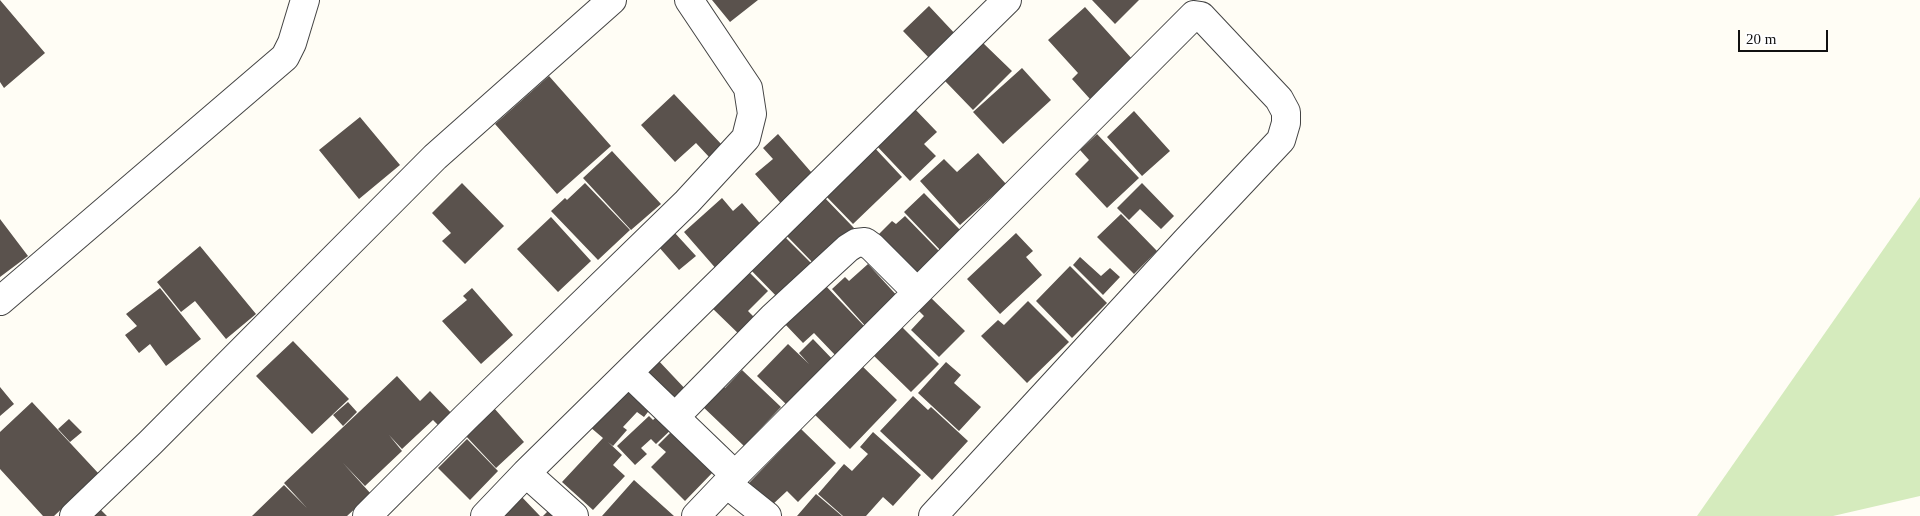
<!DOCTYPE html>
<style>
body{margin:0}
#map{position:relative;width:1920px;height:516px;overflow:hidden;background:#fffdf5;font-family:Georgia,serif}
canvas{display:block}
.scale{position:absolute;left:1738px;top:30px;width:90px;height:22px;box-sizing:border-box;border:2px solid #111;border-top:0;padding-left:6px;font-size:15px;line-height:18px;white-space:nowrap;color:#111;-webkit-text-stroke:4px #fff;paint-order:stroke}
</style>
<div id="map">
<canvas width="1920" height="516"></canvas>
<div class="scale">20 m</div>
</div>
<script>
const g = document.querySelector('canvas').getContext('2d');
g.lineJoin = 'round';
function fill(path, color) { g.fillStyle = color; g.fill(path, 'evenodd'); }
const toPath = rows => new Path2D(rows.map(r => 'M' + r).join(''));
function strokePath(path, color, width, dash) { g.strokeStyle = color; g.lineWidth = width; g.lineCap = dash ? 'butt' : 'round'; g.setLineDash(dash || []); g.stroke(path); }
fill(toPath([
 [1920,197,1920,496,1833,516,1697,516]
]), '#d5ebbd');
fill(toPath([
 [0,0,45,53,4,88,0,82],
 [712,0,758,0,730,22],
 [1092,0,1139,0,1115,24],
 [929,6,958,37,932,61,903,31],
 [1085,7,1133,60,1090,99,1072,79,1078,73,1048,40],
 [983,43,1012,71,973,110,945,81],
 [1022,68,1051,100,1003,144,973,112],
 [549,76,611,146,557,194,495,124],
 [674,94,723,146,710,158,696,143,675,162,641,125],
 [912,106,937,132,924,144,936,156,910,181,874,143],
 [1134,111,1170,151,1142,176,1107,137],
 [360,117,400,165,359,199,319,150],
 [778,134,818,180,785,208,755,174,773,159,763,148],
 [1097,134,1139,178,1107,208,1075,174,1089,160,1080,150],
 [872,145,902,177,853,224,823,193],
 [612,151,661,204,631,230,583,178],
 [978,153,1006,184,960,225,920,181,944,159,957,172],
 [462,183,504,226,465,264,442,241,451,233,432,213],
 [585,183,630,230,598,260,551,211,565,198,567,200],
 [1142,183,1174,216,1161,229,1140,209,1129,220,1117,208],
 [924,193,962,232,942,252,904,212],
 [822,195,854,228,815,265,783,232],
 [722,198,733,211,742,203,765,229,718,271,684,232],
 [1121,214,1157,251,1134,274,1097,237],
 [905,216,939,251,911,279,873,240,892,221,896,224],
 [551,217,591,261,558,292,517,249],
 [0,219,28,256,0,277],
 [674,232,696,256,679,270,658,246],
 [781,233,815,267,781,301,747,266],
 [1016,233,1033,251,1026,257,1042,275,1000,314,967,279],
 [200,246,256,314,226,339,195,301,181,312,157,282],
 [1080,257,1101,276,1110,268,1120,277,1103,295,1073,265],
 [868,264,900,299,868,329,832,289,845,277,849,281],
 [1070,266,1107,303,1072,338,1036,301],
 [746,269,768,291,748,311,760,323,744,339,710,306],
 [824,284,866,328,836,356,814,333,803,343,783,322],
 [160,288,201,339,166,366,150,344,139,353,125,335,137,326,126,314],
 [472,288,513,335,481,364,442,321,467,300,463,296],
 [927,294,965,331,939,357,911,330,924,316,915,307],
 [1028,301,1069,342,1027,383,981,336,998,320,1004,325],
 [900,325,939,364,911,392,871,353],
 [813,339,837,364,788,406,757,376,788,344,809,364,799,353],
 [293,341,349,399,312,434,256,376],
 [657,359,689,393,673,408,640,375],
 [946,362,961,375,954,383,981,407,959,431,918,393],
 [859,363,897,400,850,449,812,412],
 [742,370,781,407,744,446,700,404,719,383,725,388],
 [397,376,420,401,430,391,456,418,443,430,433,420,402,449,389,435,402,451,365,486,343,463,371,494,347,516,252,516,284,485,307,508,284,483],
 [625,386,651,408,644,417,637,412,623,427,627,430,613,446,608,442,622,455,613,465,625,476,593,510,562,482,603,438,590,427],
 [0,387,14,404,0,416],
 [913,396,928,410,931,407,968,441,932,480,880,431],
 [32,402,99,474,54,516,43,516,0,469,0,432],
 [348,402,357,412,343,426,333,415],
 [494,408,524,442,496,468,465,435],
 [664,410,677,424,656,444,651,439,641,448,647,454,635,465,617,446,649,416,653,420],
 [69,419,82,432,70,442,58,429],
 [674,429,715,470,685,501,651,467,666,452,658,445],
 [801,429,836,463,798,502,787,491,771,506,748,484],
 [873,432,921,475,893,506,883,497,866,516,843,516,818,494,844,464,852,471,868,454,860,447],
 [467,439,498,471,470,500,438,468],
 [634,480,674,516,602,516],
 [519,494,540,516,497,516],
 [816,494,842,516,797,516],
 [551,508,559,516,543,516],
 [100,509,107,516,92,516]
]), '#5a524d');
const street = toPath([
 [0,301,285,57,292,43,305,0],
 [629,373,735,475],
 [675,417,773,317,848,248,856,243,865,242,872,247,917,292],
 [526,473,574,516],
 [727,484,767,516],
 [74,516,150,443,435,157,612,0],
 [367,516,465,418,687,202,746,138,752,114,748,88,689,0],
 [485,516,526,473,1007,0],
 [696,516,735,475,1194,15,1201,16,1279,99,1286,112,1286,123,1281,140,1186,241,933,516]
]);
strokePath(street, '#444', 30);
strokePath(street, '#fff', 28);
</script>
